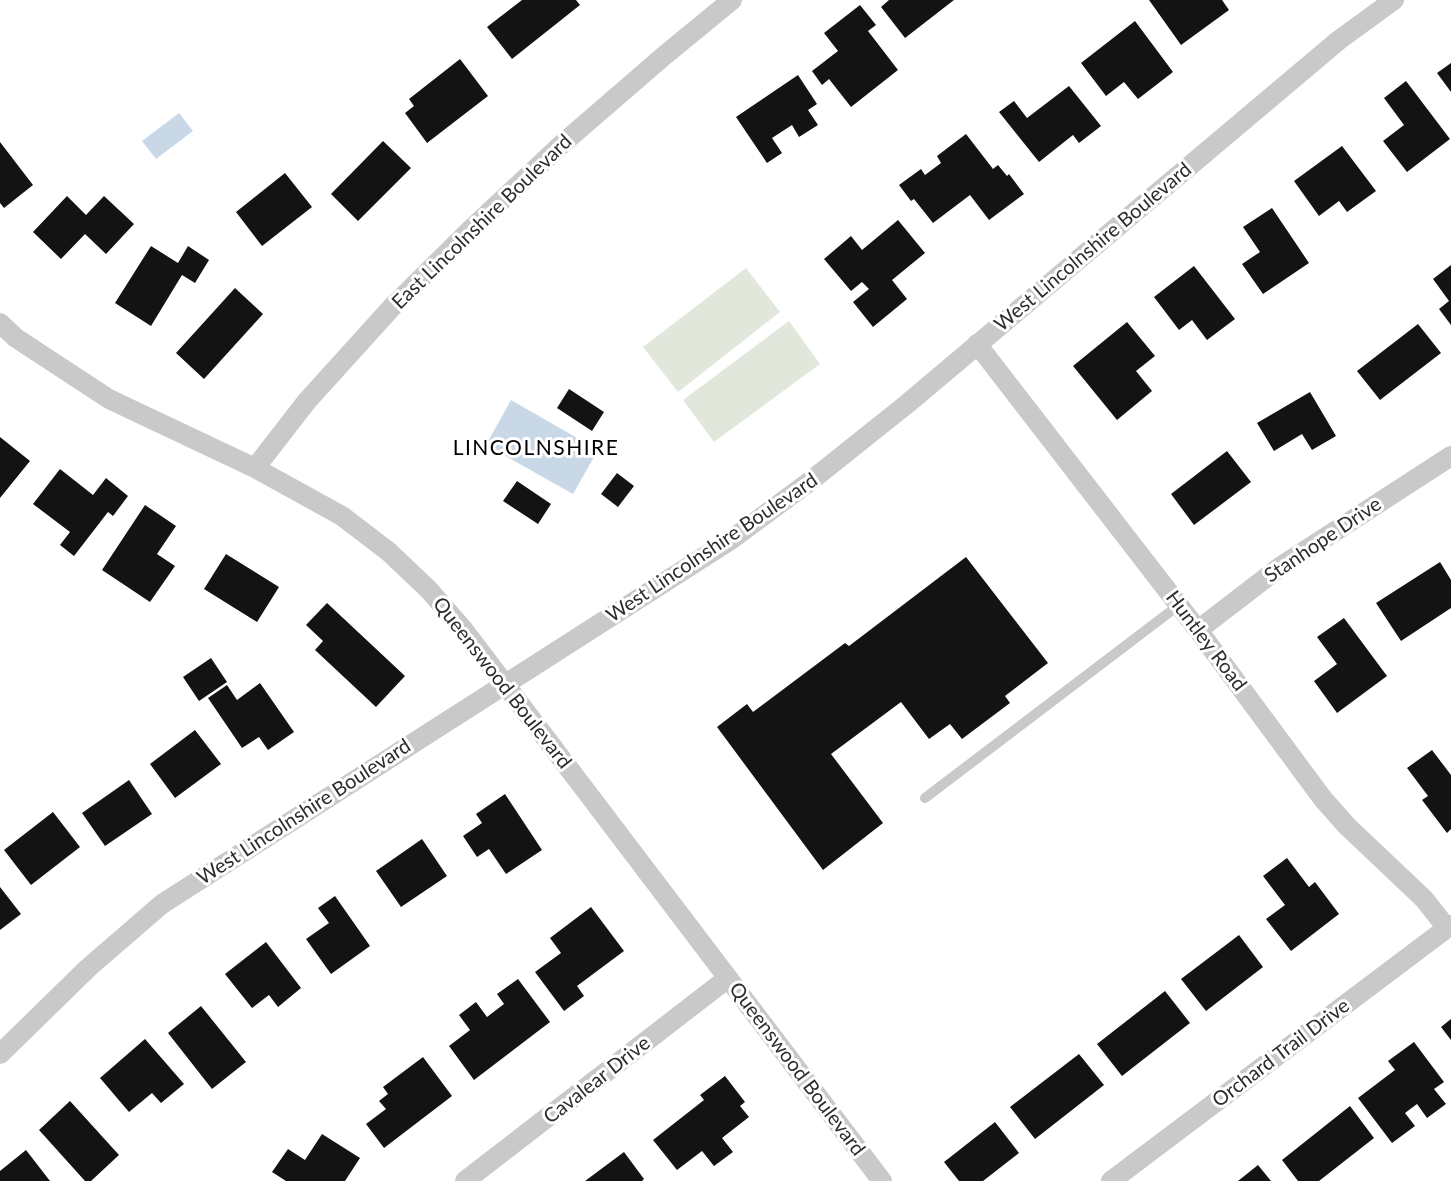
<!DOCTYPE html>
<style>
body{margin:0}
canvas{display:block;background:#fff}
</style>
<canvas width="1451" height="1181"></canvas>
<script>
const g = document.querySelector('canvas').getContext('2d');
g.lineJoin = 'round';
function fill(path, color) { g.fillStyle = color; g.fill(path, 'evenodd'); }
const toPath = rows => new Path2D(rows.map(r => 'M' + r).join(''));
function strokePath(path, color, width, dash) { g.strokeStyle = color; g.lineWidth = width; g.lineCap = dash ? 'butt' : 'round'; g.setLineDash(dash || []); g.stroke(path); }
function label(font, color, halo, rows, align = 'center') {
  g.font = font + ' Lato,sans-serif'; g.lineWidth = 6; g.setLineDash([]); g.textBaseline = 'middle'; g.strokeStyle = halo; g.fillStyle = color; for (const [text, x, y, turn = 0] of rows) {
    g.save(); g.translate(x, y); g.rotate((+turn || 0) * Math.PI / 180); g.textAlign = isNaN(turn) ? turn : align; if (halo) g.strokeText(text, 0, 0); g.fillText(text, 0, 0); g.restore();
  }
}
fill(toPath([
 [746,268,780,312,678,392,643,347],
 [789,321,820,364,714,442,683,400]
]), '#e1e8db');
fill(toPath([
 [179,113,193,131,156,159,142,141],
 [511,400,598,450,573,494,486,445]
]), '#c9d8e6');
fill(toPath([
 [522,0,576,0,580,5,512,59,487,27],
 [889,0,954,0,905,38,881,7],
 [1149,0,1222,0,1229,10,1181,45],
 [860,5,876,25,868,31,898,70,851,107,829,79,822,85,812,71,838,51,824,33],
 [1135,21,1173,72,1138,99,1124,82,1106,96,1081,63],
 [460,59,488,96,427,143,405,113,414,106,409,99],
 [1451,63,1451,92,1437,73],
 [798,75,817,104,808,110,818,125,799,137,792,125,772,138,782,153,767,163,736,117],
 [1406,81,1450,139,1407,172,1383,141,1404,125,1384,98],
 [1069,86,1101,126,1079,143,1073,135,1039,162,999,112,1014,101,1027,118],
 [966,134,993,169,998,165,1007,176,1009,174,1024,194,989,220,970,195,933,223,914,199,911,201,899,185,921,169,925,175,941,163,937,156],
 [383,141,411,168,358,221,331,194],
 [0,142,33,185,4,208,0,203],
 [1342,146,1376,191,1347,212,1339,201,1319,216,1294,181],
 [285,173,312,207,262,246,236,212],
 [67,196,86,215,104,196,134,224,106,254,85,234,61,259,33,232],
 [1272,208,1309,263,1263,294,1242,264,1260,252,1243,227],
 [898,220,925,253,892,280,907,299,873,327,853,302,869,289,862,282,851,291,824,259,851,236,862,250],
 [151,246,178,263,188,246,209,260,195,283,182,275,151,326,115,303],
 [1451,265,1451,325,1439,309,1449,301,1433,279],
 [1194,266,1235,319,1207,340,1192,320,1179,330,1154,297],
 [235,288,263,314,204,379,176,353],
 [1127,322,1155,356,1136,371,1152,391,1117,420,1073,366],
 [1418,324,1441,353,1380,400,1357,371],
 [569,389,604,412,592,431,557,408],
 [1310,392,1336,436,1312,450,1302,434,1274,451,1257,423],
 [0,437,30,461,0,498],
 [1227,451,1251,482,1194,525,1171,494],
 [60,469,93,495,106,478,128,496,113,516,108,512,74,556,60,545,70,532,33,504],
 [617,473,634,486,618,507,601,494],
 [517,481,551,504,538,524,503,501],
 [145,505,176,526,157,554,175,566,150,602,102,570],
 [226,554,279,587,257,622,204,589],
 [966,557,1048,663,1005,696,1010,703,962,739,950,724,929,739,901,702,831,754,883,823,823,870,717,727,747,704,753,712,845,643,849,646],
 [1440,562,1451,580,1451,608,1401,641,1376,603],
 [327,603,405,676,376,707,315,650,323,641,306,625],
 [1344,618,1387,676,1337,713,1314,681,1337,664,1317,637],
 [211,658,227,682,199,701,183,677],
 [260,683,294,732,268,750,259,737,242,748,208,698,227,685,237,700],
 [195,730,221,764,175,798,150,764],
 [1432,750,1451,775,1451,829,1447,833,1422,800,1428,796,1407,768],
 [129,780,152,814,105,846,82,813],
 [505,794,542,850,506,874,489,849,477,857,463,836,482,823,476,814],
 [53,812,80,847,31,885,4,850],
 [422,839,447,876,401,907,376,871],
 [1287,858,1309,887,1315,882,1339,914,1291,951,1266,919,1285,905,1263,876],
 [0,887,21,914,0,930],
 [335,896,370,946,331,974,306,939,329,923,318,908],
 [591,907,624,951,577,986,584,996,564,1011,535,972,561,953,550,938],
 [1239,935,1263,967,1206,1011,1181,979],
 [266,942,301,988,278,1007,269,995,252,1008,225,974],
 [518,979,550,1022,474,1080,449,1046,470,1030,459,1015,476,1002,487,1017,504,1004,497,994],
 [1165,991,1190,1023,1122,1076,1097,1044],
 [201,1006,246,1062,212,1089,168,1033],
 [1451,1019,1451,1040,1441,1027],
 [145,1039,184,1084,161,1103,152,1093,129,1112,100,1078],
 [1414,1042,1444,1082,1434,1089,1446,1104,1427,1118,1417,1104,1405,1113,1415,1126,1392,1143,1358,1098,1395,1070,1388,1061],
 [1079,1054,1104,1085,1035,1139,1010,1107],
 [423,1057,452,1096,384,1148,366,1124,386,1109,379,1101,388,1094,383,1087],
 [725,1076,745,1102,740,1106,749,1117,722,1138,733,1152,714,1166,702,1151,677,1170,653,1140,704,1100,700,1095],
 [70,1101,119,1155,91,1181,85,1181,39,1130],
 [1350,1106,1374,1138,1319,1181,1298,1181,1282,1160],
 [995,1122,1019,1153,983,1181,959,1181,944,1162],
 [322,1134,360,1158,345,1181,286,1181,272,1172,288,1149,305,1160],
 [26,1150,50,1181,0,1181,0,1171],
 [624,1152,644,1179,642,1181,585,1181],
 [1258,1165,1271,1181,1238,1181]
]), '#131313');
strokePath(toPath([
 [925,798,1179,605]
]), '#c9c9c9', 10);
strokePath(toPath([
 [0,323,16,338,109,399,255,468,342,516,389,552,429,590,463,629,882,1181],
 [977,344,1198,630,1323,799,1347,826,1424,899,1447,928],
 [255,468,307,401,393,306,469,231,562,144,665,55,732,0],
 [1198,630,1280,567,1451,456],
 [0,1054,88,968,162,904,732,539,813,479,907,404,1339,40,1394,0],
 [465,1181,728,978],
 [1111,1181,1451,925]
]), '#c9c9c9', 20);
label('20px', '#2c2c2c', '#fff', [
 ["East Lincolnshire Boulevard",482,222,-44],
 ["West Lincolnshire Boulevard",1093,247,-40],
 ["Stanhope Drive",1323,540,-34],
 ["West Lincolnshire Boulevard",712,548,-34],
 ["Huntley Road",1206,641,53],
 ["Queenswood Boulevard",502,683,52],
 ["West Lincolnshire Boulevard",304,812,-33],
 ["Orchard Trail Drive",1281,1053,-37],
 ["Queenswood Boulevard",797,1069,53],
 ["Cavalear Drive",597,1080,-38]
]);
g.letterSpacing = '1.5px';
label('21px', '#000', '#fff', [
 ["LINCOLNSHIRE",536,448]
]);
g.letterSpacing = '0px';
</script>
